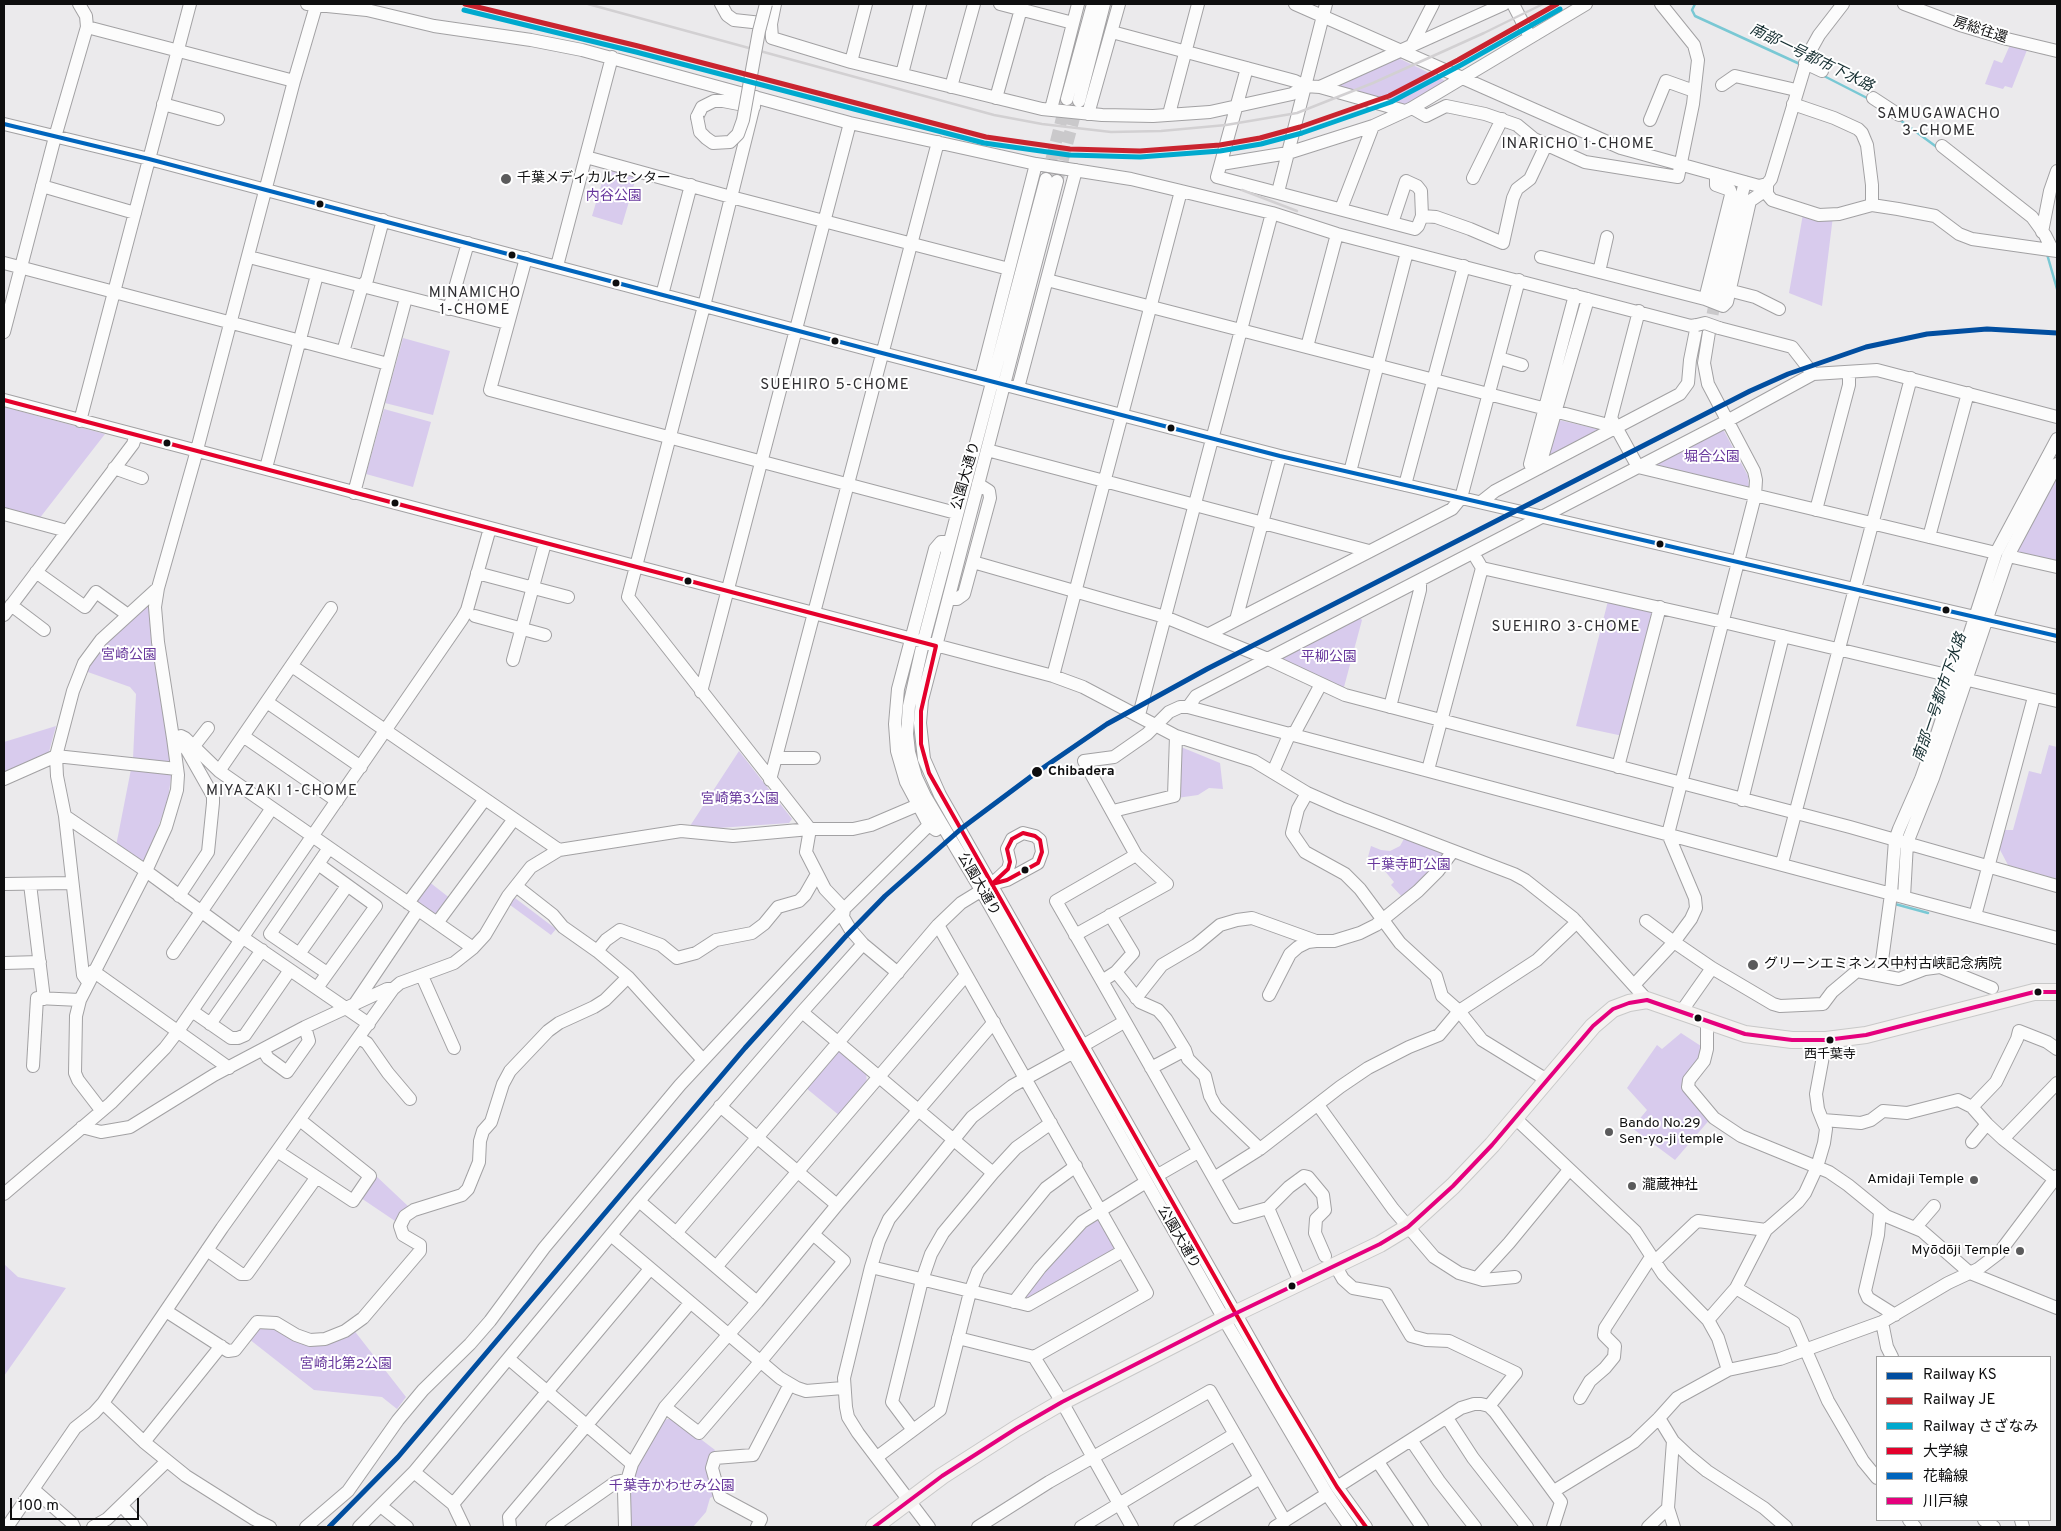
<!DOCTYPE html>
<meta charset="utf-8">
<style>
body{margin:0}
#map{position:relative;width:2061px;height:1531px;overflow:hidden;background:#ebeaec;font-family:Overpass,"Noto Sans JP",sans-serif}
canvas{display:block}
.frame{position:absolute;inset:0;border:5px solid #0e0e0f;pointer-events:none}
.legend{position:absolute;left:1876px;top:1356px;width:175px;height:165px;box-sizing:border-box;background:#fff;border:1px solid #9f9f9f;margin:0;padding:6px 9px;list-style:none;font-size:15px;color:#0e0e0f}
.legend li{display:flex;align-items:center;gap:10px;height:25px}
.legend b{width:25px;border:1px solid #9f9f9f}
.scale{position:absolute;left:10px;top:1498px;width:129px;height:22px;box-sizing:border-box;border:2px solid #0e0e0f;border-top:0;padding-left:6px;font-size:15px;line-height:18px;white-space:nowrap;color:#0e0e0f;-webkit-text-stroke:4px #fff;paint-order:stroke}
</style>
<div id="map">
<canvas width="2061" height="1531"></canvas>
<div class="frame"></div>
<ul class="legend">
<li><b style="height:6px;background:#014ea0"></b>Railway KS</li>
<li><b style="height:6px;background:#c9242f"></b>Railway JE</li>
<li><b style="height:6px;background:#00a9ce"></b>Railway さざなみ</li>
<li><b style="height:6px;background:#e4002b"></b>大学線</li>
<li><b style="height:6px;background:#0065bd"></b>花輪線</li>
<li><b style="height:6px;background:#e5007d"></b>川戸線</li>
</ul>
<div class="scale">100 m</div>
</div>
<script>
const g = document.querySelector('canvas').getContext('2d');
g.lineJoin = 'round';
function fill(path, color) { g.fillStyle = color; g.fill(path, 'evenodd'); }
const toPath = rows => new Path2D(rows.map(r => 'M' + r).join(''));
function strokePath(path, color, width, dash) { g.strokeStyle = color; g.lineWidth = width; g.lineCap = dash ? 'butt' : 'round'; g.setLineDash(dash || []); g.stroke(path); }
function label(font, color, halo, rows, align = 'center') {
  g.font = font + ' Overpass,"Noto Sans JP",sans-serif'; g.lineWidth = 4; g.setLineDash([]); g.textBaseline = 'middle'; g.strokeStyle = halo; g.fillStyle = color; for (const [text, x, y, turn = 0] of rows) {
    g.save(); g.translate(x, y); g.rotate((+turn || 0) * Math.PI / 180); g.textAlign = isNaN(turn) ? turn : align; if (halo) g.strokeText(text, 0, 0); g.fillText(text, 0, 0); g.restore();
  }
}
fill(toPath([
 [2010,45,2027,50,2012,88,2005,86,2003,89,1985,84,1994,60,2002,63],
 [1394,56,1444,80,1442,85,1403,107,1336,88,1337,83],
 [606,169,636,178,622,225,592,216],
 [1803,214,1833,216,1822,306,1789,293],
 [403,338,450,351,433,415,385,403],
 [4,407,105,434,39,519,4,510],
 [384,409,431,422,413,487,366,474],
 [1559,420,1597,429,1597,434,1550,459,1546,457],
 [1718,429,1724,431,1748,476,1749,487,1745,490,1655,468,1653,463],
 [2057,470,2057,563,2018,555,2016,547],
 [1608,601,1652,611,1655,615,1623,736,1576,726],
 [146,603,151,606,173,762,168,800,146,860,140,863,116,846,133,759,136,694,130,687,85,671,104,640],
 [1358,616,1362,620,1344,687,1339,688,1281,661,1281,656],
 [56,726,49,752,4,773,4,742],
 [2049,745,2057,747,2057,879,2008,865,1999,848,2003,830,2013,830,2029,771,2041,774],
 [1181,747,1220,763,1223,789,1209,788,1198,795,1177,798],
 [739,751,792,819,789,823,718,828,690,826],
 [1405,837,1448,854,1403,898,1391,885,1394,882,1379,864,1368,857,1371,846,1381,850,1390,851,1400,846],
 [428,881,451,899,435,921,412,903],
 [511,895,556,929,551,935,506,902],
 [1681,1033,1704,1048,1702,1059,1685,1080,1711,1118,1675,1160,1632,1128,1647,1110,1627,1088,1657,1045,1662,1049],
 [837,1050,866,1071,867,1085,840,1116,806,1088],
 [374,1174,409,1207,395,1221,358,1196],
 [1096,1216,1117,1247,1115,1251,1026,1301,1024,1296,1083,1226],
 [4,1264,18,1277,66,1288,4,1376],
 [269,1324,300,1341,353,1329,406,1397,397,1409,382,1397,314,1390,249,1339,256,1329],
 [673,1418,715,1450,706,1466,714,1496,710,1498,706,1512,693,1527,631,1527,630,1493,638,1464,663,1420]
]), '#d8cbed');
strokePath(toPath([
 [1695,4,1692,10,1695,16,1802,65],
 [1822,75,1869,99],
 [1900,120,1938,148],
 [2047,254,2057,289],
 [1895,901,1895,904,1928,913]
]), '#79c8d4', 2.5);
strokePath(toPath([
 [1047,177,1066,102],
 [1058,178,1078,103],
 [1709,332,1716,297]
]), '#cac9cb', 12, [12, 6]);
const minor = toPath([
 [307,4,367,10,434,26,531,40,582,50,850,123,1036,164,1131,179,1181,191,1272,213,1337,234,1407,252,1691,326,1697,325,1690,360,1688,383,1680,394,1495,491,1481,502],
 [721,4,727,15,734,20,771,24],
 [775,4,771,24,772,38,851,62,1042,109,1102,115,1153,116,1210,112,1292,94,1305,86],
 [1000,4,1073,23],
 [1295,4,1621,148,1759,186,1767,184,1771,179,1809,53,1819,35,1843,4],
 [1513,4,1530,37],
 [1904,4,1960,25,2007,39,2057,51],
 [87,27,294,81],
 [1112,32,1295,81,1305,86,1320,87,1405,111],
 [1411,47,1433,4],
 [851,62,866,4],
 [1805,63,1822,71],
 [1247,68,1217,177,1415,229,1418,226,1422,216,1436,217,1470,229,1503,243,1513,198,1517,189,1530,179,1546,145],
 [902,74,920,4],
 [1722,85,1735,76,1796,90],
 [951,87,974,4],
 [1320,87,1504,4],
 [756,97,704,306,628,597,810,829,806,852,825,889,844,909,843,917,850,929,863,944,898,973],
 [996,98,1021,9],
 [1873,98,1899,115],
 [1067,99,1093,4],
 [1079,101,1104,4],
 [163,104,218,119],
 [1793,104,1834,118,1858,129,1862,133,1867,145,1872,185,1872,205],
 [1412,108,1426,116,1446,106,1485,114,1517,125,1534,139,1585,162,1678,177,1693,104,1698,60,1694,45,1661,4],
 [1051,109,1078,4],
 [1088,114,1119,4],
 [1169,114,1198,4],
 [697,117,702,107,714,101,723,101,754,107],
 [1650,120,1666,81,1694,91],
 [4,124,149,159,882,353,1280,456,2057,636],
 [1942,146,2032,217,2045,235,2052,249],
 [586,157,731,197,1009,269],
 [1221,164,1288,153,1373,126,1412,108,1586,4],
 [1716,174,1716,185,1730,190,1731,195,1705,299,1723,306,1727,302,1750,201,1763,192,1767,184],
 [1473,178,1502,119],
 [1046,179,923,643,909,706,907,734,909,752,916,777,925,796,981,890,1224,1319,1327,1494,1350,1527],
 [1057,181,922,700,920,723,924,759,940,795,1279,1390,1337,1487,1366,1527],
 [1767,184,1767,194,1772,200,1819,215,1839,214,1872,205,1898,209,1935,216,1959,234,1972,239,2057,251],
 [42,186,135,213],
 [1278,192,1326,4],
 [1341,209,1373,126],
 [1392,223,1406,181,1417,186,1421,191,1422,216],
 [2042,232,2050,191,2057,171],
 [249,257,507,323],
 [1541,257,1705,299],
 [526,258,490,390,956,513],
 [4,263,388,364],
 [557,266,612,57],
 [1599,272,1607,237],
 [1047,280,1616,427],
 [1728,290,1755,297,1779,309],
 [662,295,691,185],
 [1716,297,1745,182],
 [449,309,468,243],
 [1639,311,1611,418,1638,467,1996,553],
 [1719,328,1792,347,1813,374,1877,370,2057,417],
 [4,332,55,137,87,27,86,16,79,4],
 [1307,347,1337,234],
 [343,352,362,286,367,280,383,220],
 [1499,358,1522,365],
 [981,378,1036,164],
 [1018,388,1076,170],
 [4,400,1053,676,1083,687,1176,736,1254,761,1307,793,1341,808,1514,874,1525,880,1573,918,1647,1000],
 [80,421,190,4],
 [987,450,1369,551],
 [114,468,142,478],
 [266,468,317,275],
 [1539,468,1588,299],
 [1533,471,1530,464,1575,295],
 [1350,472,1407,252],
 [1405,485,1464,266],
 [354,493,406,298],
 [1816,510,1849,385,1849,373],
 [4,514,67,531],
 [1929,537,1968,393],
 [1473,553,1482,568,1723,622,2057,701],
 [2008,556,2057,567],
 [973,562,1165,617,1268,659,1345,695,1850,827,2057,886],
 [36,572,85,607,96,592,128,615],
 [477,573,568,597],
 [949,599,957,599,964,594,990,498,989,491,978,484],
 [11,605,44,630],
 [4,615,133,444,136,435],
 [475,616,545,635],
 [1236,620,1280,456],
 [1209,634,1452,509,1461,498,1519,280],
 [513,660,545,543],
 [292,666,559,850],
 [1053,676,1181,191],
 [701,692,850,123],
 [267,702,361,767],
 [1188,707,1196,696,1727,421,1813,374],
 [1390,707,1420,590,1420,580],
 [1139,715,1272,213],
 [1294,734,1321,684],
 [243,736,337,801],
 [173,738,181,736,185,738,219,771,473,948],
 [179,742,187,750,213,796,213,803,208,852,179,896],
 [194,746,208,728],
 [776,758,814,758],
 [1618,767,1660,607],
 [1428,770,1482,568],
 [219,771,331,608],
 [1273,772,1290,733],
 [4,779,56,756,177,769],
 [770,780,938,142],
 [1307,793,1298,809,1292,833,1305,852,1345,874,1360,889,1400,943,1436,976,1442,996,1459,1011,1482,1040,1547,1080],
 [1742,800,1783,636],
 [1113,811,1174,796,1176,736],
 [65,816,146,871,240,940],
 [936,830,929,825,906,782,897,751,895,724,898,689,935,549,941,542,949,542],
 [1136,855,1056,901,1102,981,1116,972,1140,1002,1158,1010,1166,1019,1185,1050,1188,1059,1205,1076,1210,1096,1216,1107,1260,1149],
 [1782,863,1911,378],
 [4,884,72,883],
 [30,884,44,999],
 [516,886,553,915,563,927,597,951,628,977,703,1060],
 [1904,897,1907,843,1933,778,2008,556,2057,464],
 [408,903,485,799],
 [1110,915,1133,953,1116,972],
 [1975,916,2034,697],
 [1646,921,1674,942,1712,968,1773,1004,1780,1006,1823,1004,1832,992,1857,971,1899,979,1925,969,1940,967,1992,988],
 [437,923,514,819],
 [938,925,1147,1293,1034,1357],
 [1075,935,1167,884,1136,855,1084,761,1114,757,1147,734,1169,712,1180,707,1188,707,2057,938],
 [242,937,369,1024],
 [597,951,606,940,620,930,661,945,677,958,696,953,716,940,752,933,764,924,778,907,799,901,805,895,817,874],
 [173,953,272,808],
 [299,954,347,886],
 [4,963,40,962],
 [93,971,229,1068],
 [327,973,270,934,329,848],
 [1880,975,1891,894,1895,840,1899,829,1921,779,1937,734,1996,553,2057,439],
 [422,976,454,1048],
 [1102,981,1236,1217,1268,1208,1289,1187,1304,1176,1308,1177,1323,1195,1325,1210,1316,1219,1315,1233,1325,1256],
 [88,982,83,975,65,816,57,776,56,756,73,691,84,663,101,640,158,588],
 [1634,985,1674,942,1691,919,1696,908,1695,898,1668,834,1755,496,1756,480,1754,471,1708,384,1704,363,1709,332],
 [317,988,376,906,318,864],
 [1269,995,1290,954,1298,947,1308,942,1316,941],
 [1136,998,1162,965,1196,945,1220,925,1237,920,1252,918,1316,941,1334,941,1360,933,1376,925,1418,891,1438,871,1453,851],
 [354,1005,418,910],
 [192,1011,231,1038,238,1038,245,1035,290,970],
 [802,1012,993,1173],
 [1681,1012,1712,968],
 [1707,1022,1707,1049,1704,1061,1689,1080,1688,1087,1714,1118,1741,1136,1829,1172,1848,1185,1886,1216,1922,1231,1970,1273,2057,1308],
 [210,1024,262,950],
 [359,1038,367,1043,388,1073,410,1099],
 [1084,1045,1124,1022],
 [263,1050,268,1058,287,1072,309,1041,305,1027],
 [33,1066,37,998,80,1000],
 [1151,1068,1185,1050],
 [1318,1105,1393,1209,1434,1257,1459,1273,1483,1280,1515,1277],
 [720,1106,837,1205],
 [1972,1107,1996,1082,2017,1039,2019,1031,2047,1042,2057,1049],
 [101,1110,78,1080,75,1073,76,1016,80,1000,146,871,166,827,177,790,178,775,173,738,158,642,155,607,158,588,194,461,294,81,316,6],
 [1515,1118,1635,1231,1663,1274,1708,1320,1718,1338,1728,1370],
 [1823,1120,1861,1123,1871,1120,1883,1111,1907,1113,1958,1100,1972,1107,1987,1124,2003,1139,2054,1179],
 [82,1127,101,1132,130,1127,214,1075,305,1027,387,989,393,989],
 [2003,1139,2057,1083],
 [1972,1142,1987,1124],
 [277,1151,353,1201,370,1176,300,1120],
 [1158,1175,1198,1152],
 [1214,1178,1260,1149,1340,1087,1368,1068,1409,1047,1439,1035,1459,1011,1537,960,1577,922],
 [4,1194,111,1103,165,1048,178,1031,462,619,467,610,490,528],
 [639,1201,757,1302],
 [1268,1208,1300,1282],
 [1880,1212,1878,1235,1865,1291,1868,1298,1895,1315],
 [1915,1228,1934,1206],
 [676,1233,938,925,961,903,992,884,1008,869,1010,862,1007,849,1012,839,1023,833,1035,836,1040,840,1042,852,1038,863,1007,880,992,884],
 [612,1236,780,1378,797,1388,806,1391,843,1388],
 [207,1250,241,1274,247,1274,316,1178],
 [1654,1262,1695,1223,1698,1221,1766,1230,1798,1202,1805,1193,1817,1167,1824,1143,1826,1129,1818,1109,1816,1094,1826,1040],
 [1335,1265,1343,1279,1353,1288,1386,1294,1411,1336,1426,1340,1449,1341,1516,1373,1489,1406],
 [716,1267,966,975],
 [871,1267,1028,1305,1123,1251],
 [1477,1278,1509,1243,1569,1170],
 [1736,1288,1794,1323,1828,1401,1863,1461,1877,1478],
 [1014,1302,1040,1268,1082,1222,1146,1182],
 [166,1311,228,1351,235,1350,257,1322,276,1323,296,1335,310,1340,325,1339,345,1331,363,1318,420,1251,420,1245,403,1235,400,1226,405,1216,414,1210,462,1195,468,1189,479,1162,480,1141,483,1131,491,1122,503,1084,510,1071,548,1031,559,1023,594,1007,605,1000,628,977],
 [1708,1320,1736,1288,1766,1230],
 [1882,1322,1887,1347,1892,1357],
 [958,1338,1034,1357,1062,1402,1132,1527],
 [509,1359,632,1464],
 [1580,1398,1590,1381,1605,1368,1614,1357,1615,1346,1604,1335,1605,1328,1651,1257],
 [103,1403,144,1442,186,1476,254,1519,270,1527],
 [665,1407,699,1433,760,1362,844,1261,813,1234],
 [1447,1418,1473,1458,1527,1527],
 [1659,1418,1673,1441,1690,1457,1707,1471,1764,1508,1786,1527],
 [913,1430,892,1402,922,1280,931,1254,943,1233,993,1173,1016,1148,1051,1123],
 [1411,1440,1439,1481,1475,1527],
 [1673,1441,1668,1508,1674,1527],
 [144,1442,221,1346],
 [877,1457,940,1410,970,1292,978,1271,1046,1188,1076,1166],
 [1378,1462,1422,1527],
 [414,1472,453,1504,464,1527],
 [1337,1487,1461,1408,1474,1404,1481,1404,1489,1406,1495,1412,1561,1502,1553,1527],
 [33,1489,72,1523,74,1527],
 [1554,1491,1634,1442,1659,1418,1677,1398,1728,1370,1780,1359,1882,1322,1948,1283,1978,1269,1999,1253,2057,1176],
 [453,1504,650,1269],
 [122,1506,141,1527],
 [382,1507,407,1527],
 [1909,1520,1915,1527],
 [1984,1520,1994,1527],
 [2021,1520,2023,1527],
 [7,1527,75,1428,94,1413,103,1403,222,1228,393,989,400,983,454,963,473,948,485,935,508,896,531,867,559,850,681,831,733,836,810,829,853,829,871,825,918,805],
 [93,1527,107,1519,167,1461],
 [306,1527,348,1491,398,1420,423,1390,470,1344,490,1321,544,1248,680,1085,844,909,929,825],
 [359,1527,414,1472,639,1201,802,1012,863,944],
 [510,1527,509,1517,690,1303],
 [552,1527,616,1482,627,1480],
 [625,1527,624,1491,632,1464,665,1407,757,1302,837,1205,994,1022],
 [757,1527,761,1519,720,1497,712,1468,715,1458,753,1455,790,1384],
 [929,1527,858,1433,848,1417,846,1407,844,1378,871,1267,879,1241,889,1219,972,1117,1012,1086,1072,1053],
 [978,1527,1049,1482,1210,1391,1285,1521],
 [1081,1527,1235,1434],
 [1180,1527,1260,1478],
 [1275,1527,1327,1494],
 [1648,1527,1668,1508]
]);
const major = toPath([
 [874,1527,942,1476,1017,1428,1062,1402,1224,1319,1380,1244,1408,1227,1453,1186,1492,1145,1593,1026,1613,1009,1629,1003,1647,1000,1745,1034,1792,1040,1826,1040,1866,1035,2034,992,2057,992]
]);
strokePath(minor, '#a2a1a3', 14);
strokePath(major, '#c8c8c8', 18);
strokePath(minor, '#fcfcfc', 12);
strokePath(major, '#f5f2f1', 16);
strokePath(toPath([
 [588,4,994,115,1042,124,1111,132,1161,131,1226,125,1297,113,1373,83,1484,33,1543,4],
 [1242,190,1297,211]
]), '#d2d0d2', 2.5);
const minorBridge = toPath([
 [697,117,700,132,706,138,713,143,730,142,738,134,743,120,759,31,766,4],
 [1697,325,1705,323,1719,328]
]);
strokePath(minorBridge, '#a2a1a3', 14, []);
strokePath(minorBridge, '#fcfcfc', 12);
strokePath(toPath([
 [4,400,936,646,921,711,921,744,929,773,1279,1390,1337,1487,1366,1527],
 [1023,833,1035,836,1040,840,1042,852,1038,863,1007,880,992,884,1008,869,1010,862,1007,849,1012,839,1023,833]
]), '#e4002b', 4);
strokePath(toPath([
 [4,124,149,159,882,353,1280,456,2057,636]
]), '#0065bd', 4);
strokePath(toPath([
 [874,1527,942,1476,1017,1428,1062,1402,1224,1319,1380,1244,1408,1227,1453,1186,1492,1145,1593,1026,1613,1009,1629,1003,1647,1000,1745,1034,1792,1040,1826,1040,1866,1035,2034,992,2057,992]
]), '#e5007d', 4);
strokePath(toPath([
 [329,1527,398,1457,745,1048,846,936,885,896,962,828,1037,772,1107,724,1207,669,1750,391,1788,374,1866,347,1927,334,1987,329,2057,333]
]), '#014ea0', 5);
strokePath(toPath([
 [465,4,638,46,986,137,1070,149,1140,151,1220,145,1260,138,1300,127,1389,96,1458,60,1557,4]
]), '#c9242f', 5);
strokePath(toPath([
 [464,10,636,52,984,143,1069,155,1140,157,1220,151,1261,144,1302,133,1391,102,1461,65,1560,9]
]), '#00a9ce', 5);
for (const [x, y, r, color] of [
 [506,179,6,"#5b5b5c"],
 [320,204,4.5,"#0e0e0f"],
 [512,255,4.5,"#0e0e0f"],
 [616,283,4.5,"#0e0e0f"],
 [835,341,4.5,"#0e0e0f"],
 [1171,428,4.5,"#0e0e0f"],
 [167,443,4.5,"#0e0e0f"],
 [395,503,4.5,"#0e0e0f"],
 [1660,544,4.5,"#0e0e0f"],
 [688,581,4.5,"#0e0e0f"],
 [1946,610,4.5,"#0e0e0f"],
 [1037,772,6,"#0e0e0f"],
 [1025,870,4.5,"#0e0e0f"],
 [1753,965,6,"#5b5b5c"],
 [2038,992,4.5,"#0e0e0f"],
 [1698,1018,4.5,"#0e0e0f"],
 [1830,1040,4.5,"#0e0e0f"],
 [1609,1132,5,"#5b5b5c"],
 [1974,1180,5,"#5b5b5c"],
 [1632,1186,5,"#5b5b5c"],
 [2020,1251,5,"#5b5b5c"],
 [1292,1286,4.5,"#0e0e0f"]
]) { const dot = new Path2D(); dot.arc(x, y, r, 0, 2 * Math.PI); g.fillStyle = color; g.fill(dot); strokePath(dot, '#fff', 2); }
label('13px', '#0e0e0f', '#fff', [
 ["西千葉寺",1830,1055]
]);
label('14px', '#0e0e0f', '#fff', [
 ["房総往還",1980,31,18],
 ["公園大通り",967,476,-74],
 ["公園大通り",978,885,60],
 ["公園大通り",1178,1238,60]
]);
label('14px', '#0e0e0f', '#fff', [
 ["千葉メディカルセンター",517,179],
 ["グリーンエミネンス中村古峡記念病院",1764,965],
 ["Bando No.29",1619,1124],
 ["Sen-yo-ji temple",1619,1140],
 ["Amidaji Temple",1964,1180,"right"],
 ["瀧蔵神社",1642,1186],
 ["Myōdōji Temple",2010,1251,"right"]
], 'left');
label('14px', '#67379c', '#fff', [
 ["内谷公園",614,197],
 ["堀合公園",1712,458],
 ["宮崎公園",129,656],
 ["平柳公園",1329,658],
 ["宮崎第3公園",740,800],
 ["千葉寺町公園",1409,866],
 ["宮崎北第2公園",346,1365],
 ["千葉寺かわせみ公園",672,1487]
]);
label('bold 14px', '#0e0e0f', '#fff', [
 ["Chibadera",1048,772]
], 'left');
label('italic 15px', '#162f32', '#fff', [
 ["南部一号都市下水路",1811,59,26],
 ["南部一号都市下水路",1941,698,-71]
]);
g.letterSpacing = '1px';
label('15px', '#302f32', '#fff', [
 ["SAMUGAWACHO",1939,115],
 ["3-CHOME",1939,132],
 ["INARICHO 1-CHOME",1578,145],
 ["MINAMICHO",475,294],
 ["1-CHOME",475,311],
 ["SUEHIRO 5-CHOME",835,386],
 ["SUEHIRO 3-CHOME",1566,628],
 ["MIYAZAKI 1-CHOME",282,792]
]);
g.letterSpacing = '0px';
</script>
